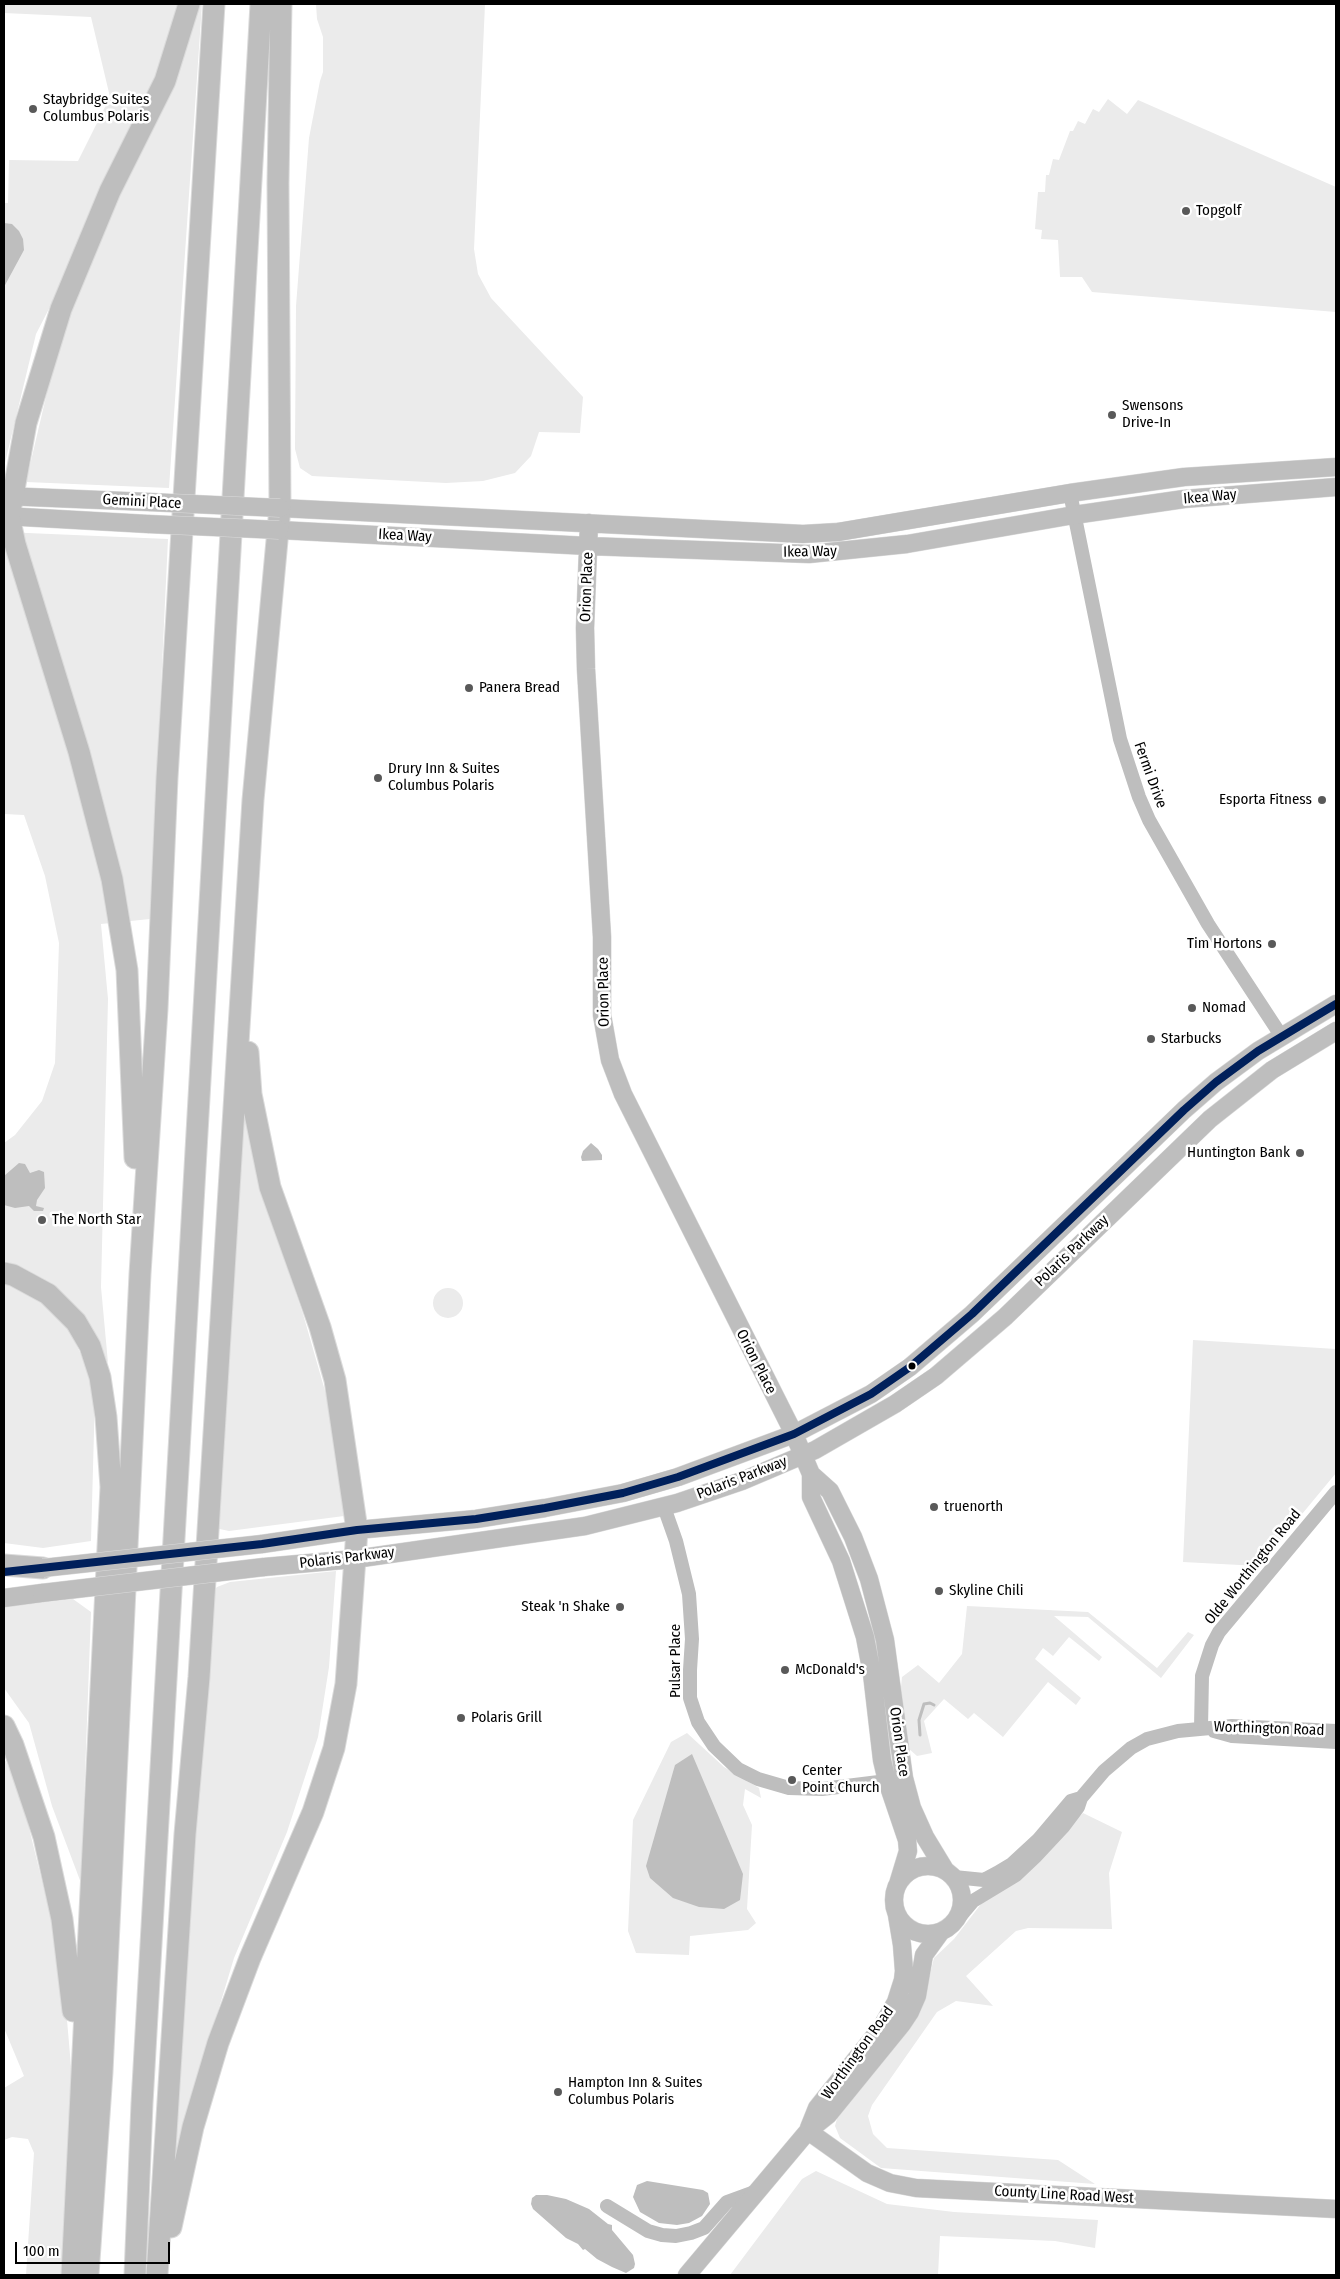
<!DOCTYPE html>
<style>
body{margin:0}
#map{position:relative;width:1340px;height:2279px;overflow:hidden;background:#fff;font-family:"Fira Sans Condensed",sans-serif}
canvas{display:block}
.frame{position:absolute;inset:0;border:5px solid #000;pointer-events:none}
.scale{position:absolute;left:15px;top:2242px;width:155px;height:22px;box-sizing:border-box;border:2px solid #000;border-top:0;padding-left:6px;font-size:15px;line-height:18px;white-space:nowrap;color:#000;-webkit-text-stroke:4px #fff;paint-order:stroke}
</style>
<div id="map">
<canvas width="1340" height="2279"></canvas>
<div class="frame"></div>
<div class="scale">100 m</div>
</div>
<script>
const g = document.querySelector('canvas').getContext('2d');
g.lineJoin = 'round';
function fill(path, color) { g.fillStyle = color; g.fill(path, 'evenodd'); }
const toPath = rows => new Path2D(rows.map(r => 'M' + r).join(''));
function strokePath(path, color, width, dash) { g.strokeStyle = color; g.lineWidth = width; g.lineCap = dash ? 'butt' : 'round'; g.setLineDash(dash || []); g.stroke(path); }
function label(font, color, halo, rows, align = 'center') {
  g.font = font + ' "Fira Sans Condensed",sans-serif'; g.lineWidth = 5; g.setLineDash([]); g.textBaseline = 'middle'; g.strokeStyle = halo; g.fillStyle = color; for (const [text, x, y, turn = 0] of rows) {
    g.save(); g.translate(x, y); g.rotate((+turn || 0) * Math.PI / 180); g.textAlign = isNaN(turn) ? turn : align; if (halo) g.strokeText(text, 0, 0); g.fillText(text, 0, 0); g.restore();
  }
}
fill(toPath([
 [4,4,181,4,162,67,137,122,90,210,54,299,36,334,4,467,4,203,8,203,9,160,78,161,110,97,91,17,4,13],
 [195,4,202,4,169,488,26,482,61,333],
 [316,4,485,4,474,249,478,274,491,298,583,397,580,433,539,432,531,456,515,473,483,481,446,483,312,476,300,468,295,449,296,306,309,138,320,81,323,72,323,37,317,19],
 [1108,99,1127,114,1138,100,1336,187,1336,312,1092,292,1082,277,1060,277,1058,240,1041,239,1042,230,1035,229,1038,192,1045,192,1046,175,1049,175,1053,159,1059,160,1070,131,1073,131,1078,121,1085,124,1093,109,1099,112],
 [4,532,168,539,150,919,101,924,108,999,101,1287,108,1363,79,1309,51,1283,18,1265,4,1261,4,1143,15,1135,42,1101,55,1063,59,943,45,876,24,815,4,814],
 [242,1101,273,1226,303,1314,329,1405,344,1516,229,1531,215,1528],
 [4,1281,34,1297,55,1313,71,1333,89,1372,95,1395,91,1541,43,1548,4,1543],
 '433 1303a15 15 0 1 1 30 0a15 15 0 1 1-30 0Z',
 [1193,1340,1336,1349,1336,1473,1259,1566,1183,1562],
 [336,1571,329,1667,318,1737,287,1832,234,1958,175,2154,207,1596,217,1587,230,1582],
 [73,1599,91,1612,81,1883,52,1806,29,1723,4,1688,4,1607],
 [967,1606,1088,1612,1157,1668,1188,1632,1194,1635,1161,1678,1088,1617,1054,1616,1102,1657,1099,1661,1069,1637,1053,1656,1043,1648,1035,1659,1081,1698,1076,1705,1048,1682,1003,1737,974,1713,968,1719,944,1699,924,1721,932,1753,917,1756,908,1748,900,1697,902,1677,918,1665,939,1683,962,1654],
 [687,1733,724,1767,759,1788,761,1798,745,1789,743,1805,752,1825,747,1909,756,1923,748,1930,690,1936,689,1955,636,1953,628,1931,633,1820,671,1742],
 [4,1758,19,1787,51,1918,64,1985,72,2078,63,2275,26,2275,34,2153,28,2139,12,2137,4,2140,4,2088,24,2076,4,2028],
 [1083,1813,1122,1832,1109,1873,1112,1929,1028,1928,1016,1931,966,1976,993,2006,956,2001,937,2012,872,2105,868,2116,873,2134,887,2148,1058,2160,1095,2184,881,2168,840,2138,835,2126,838,2115,927,1986,934,1958,954,1939,981,1904],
 [816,2171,887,2204,954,2212,1098,2220,1095,2248,1055,2241,940,2236,938,2275,730,2275,802,2179]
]), '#ebebeb');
fill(toPath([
 [4,223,12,224,19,231,23,239,24,250,4,287],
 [591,1143,598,1149,602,1155,602,1160,582,1161,581,1157,583,1151],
 [19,1163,25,1164,30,1173,39,1170,44,1172,45,1188,37,1200,36,1206,44,1208,43,1211,34,1211,29,1206,15,1208,4,1205,4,1176],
 [692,1754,743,1874,740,1900,724,1909,699,1907,673,1898,650,1878,646,1866,675,1765],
 [647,2181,703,2190,708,2193,710,2204,702,2216,689,2223,677,2225,659,2223,640,2212,633,2197,637,2185],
 [536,2195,547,2195,566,2199,589,2209,608,2224,612,2225,612,2230,633,2255,635,2264,634,2268,626,2273,612,2267,597,2259,585,2249,583,2250,578,2244,566,2238,533,2209,531,2204,532,2198]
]), '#bebebe');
strokePath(toPath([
 [920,1735,919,1720,924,1704,930,1703,934,1705]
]), '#bebebe', 3);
const major = toPath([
 [4,496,149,502],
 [280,508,803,534,838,532,1070,493,1184,477,1336,467],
 [4,516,148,524],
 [589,523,585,628,586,669,602,937,602,1015,610,1060,623,1094,794,1434,811,1474,811,1497,841,1561,865,1637,872,1674,882,1760,887,1781,907,1840,908,1851,898,1884],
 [279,530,588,546,809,554,907,544,1074,515,1184,499,1336,487],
 [811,1474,830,1491,853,1537,869,1579,885,1640,904,1778,912,1808,925,1837,945,1870],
 [262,1544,357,1530,476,1519,545,1508,623,1493,678,1477,794,1434,871,1394,910,1367,972,1314,1184,1110,1216,1082,1258,1051,1336,1004],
 [264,1567,355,1559,585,1526,677,1503,742,1481,815,1450,895,1404,936,1376,1005,1317,1210,1119,1272,1070,1336,1031],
 [4,1598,42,1593],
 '894 1900a34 34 0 1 1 68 0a34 34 0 1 1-68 0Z',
 [809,2128,817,2108,881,2028,896,2002,903,1980,904,1971,902,1945,897,1915],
 [808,2131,867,2173,890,2183,916,2188,1336,2209],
 [687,2275,808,2131,828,2115,902,2024,910,2012,917,1996,924,1955,940,1933]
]);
const highway = toPath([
 [135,1158,127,970,112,879,79,752,15,544,9,517,26,423,61,309,110,191,165,81,189,4],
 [4,1273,13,1275,48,1294,76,1322,90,1346,100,1377,106,1417,111,1487,72,2275],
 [4,1565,43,1568],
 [4,1726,13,1745,44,1837,62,1919,73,2011],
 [171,2227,193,2127,218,2043,250,1958,313,1812,334,1748,346,1684,357,1530,335,1380,320,1327,270,1187,251,1094,248,1052],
 [88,2275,102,2072,140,1274,157,1009,167,778,214,4],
 [135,2275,142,2103,261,4],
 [157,2275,185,1834,199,1677,253,800,280,508,278,183,281,4]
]);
strokePath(major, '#dbdbdb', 19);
strokePath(highway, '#dbdbdb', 23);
strokePath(toPath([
 [1070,493,1120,739,1139,797,1149,820,1208,924,1282,1037],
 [664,1507,676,1541,689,1594,692,1639,690,1670,690,1698,698,1722,714,1746,738,1769,758,1779,789,1788,822,1789,887,1781],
 [1201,1728,1202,1676,1212,1645,1219,1632,1336,1492],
 [1214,1731,1232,1736,1336,1742],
 [954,1877,984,1880,997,1873,1012,1864,1038,1840,1071,1801,1081,1798],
 [957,1920,973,1901,1016,1875,1035,1857,1063,1827,1078,1807,1081,1798,1104,1771,1131,1748,1147,1739,1178,1731,1232,1726,1336,1731],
 [607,2206,648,2231,662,2235,676,2236,691,2233,704,2228,727,2202,757,2191]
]), '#bebebe', 14);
strokePath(major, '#bebebe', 18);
strokePath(highway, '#bebebe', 21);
const majorBridge = toPath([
 [149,502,280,508],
 [148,524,279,530],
 [43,1568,262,1544],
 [42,1593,264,1567]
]);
strokePath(majorBridge, '#dbdbdb', 19, []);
strokePath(majorBridge, '#bebebe', 18);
strokePath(toPath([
 [4,1572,262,1544,357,1530,476,1519,545,1508,623,1493,678,1477,794,1434,871,1394,910,1367,972,1314,1184,1110,1216,1082,1258,1051,1336,1004]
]), '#00205b', 8);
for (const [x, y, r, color] of [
 [33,109,5,"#595959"],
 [1186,211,5,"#595959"],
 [1112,415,5,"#595959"],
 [469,688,5,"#595959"],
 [378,778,5,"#595959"],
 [1322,800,5,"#595959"],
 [1272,944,5,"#595959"],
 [1192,1008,5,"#595959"],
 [1151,1039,5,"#595959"],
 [1300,1153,5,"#595959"],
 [42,1220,5,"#595959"],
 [912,1366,4.5,"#000"],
 [934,1507,5,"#595959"],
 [939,1591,5,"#595959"],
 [620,1607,5,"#595959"],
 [785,1670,5,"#595959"],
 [461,1718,5,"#595959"],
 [792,1780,5,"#595959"],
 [558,2092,5,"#595959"]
]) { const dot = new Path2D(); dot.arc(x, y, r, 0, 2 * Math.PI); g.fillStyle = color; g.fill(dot); strokePath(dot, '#fff', 2); }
label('15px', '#000', '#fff', [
 ["Staybridge Suites",43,100],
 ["Columbus Polaris",43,117],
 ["Topgolf",1196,211],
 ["Swensons",1122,406],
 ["Drive-In",1122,423],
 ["Panera Bread",479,688],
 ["Drury Inn & Suites",388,769],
 ["Columbus Polaris",388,786],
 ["Esporta Fitness",1312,800,"right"],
 ["Tim Hortons",1262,944,"right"],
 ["Nomad",1202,1008],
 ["Starbucks",1161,1039],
 ["Huntington Bank",1290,1153,"right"],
 ["The North Star",52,1220],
 ["truenorth",944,1507],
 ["Skyline Chili",949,1591],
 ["Steak 'n Shake",610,1607,"right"],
 ["McDonald's",795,1670],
 ["Polaris Grill",471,1718],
 ["Center",802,1771],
 ["Point Church",802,1788],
 ["Hampton Inn & Suites",568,2083],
 ["Columbus Polaris",568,2100]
], 'left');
label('15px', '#000', '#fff', [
 ["Ikea Way",1210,497,-5],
 ["Gemini Place",142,502,3],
 ["Ikea Way",405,536,3],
 ["Ikea Way",810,552,-1],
 ["Orion Place",587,587,-88],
 ["Fermi Drive",1150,775,70],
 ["Orion Place",604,992,-91],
 ["Polaris Parkway",1072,1251,-44],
 ["Orion Place",756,1362,63],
 ["Polaris Parkway",742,1478,-21],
 ["Polaris Parkway",347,1558,-7],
 ["Olde Worthington Road",1253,1567,-51],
 ["Pulsar Place",676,1661,-90],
 ["Worthington Road",1269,1729,2],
 ["Orion Place",899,1742,82],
 ["Worthington Road",858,2053,-54],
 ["County Line Road West",1064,2195,3]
]);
</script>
